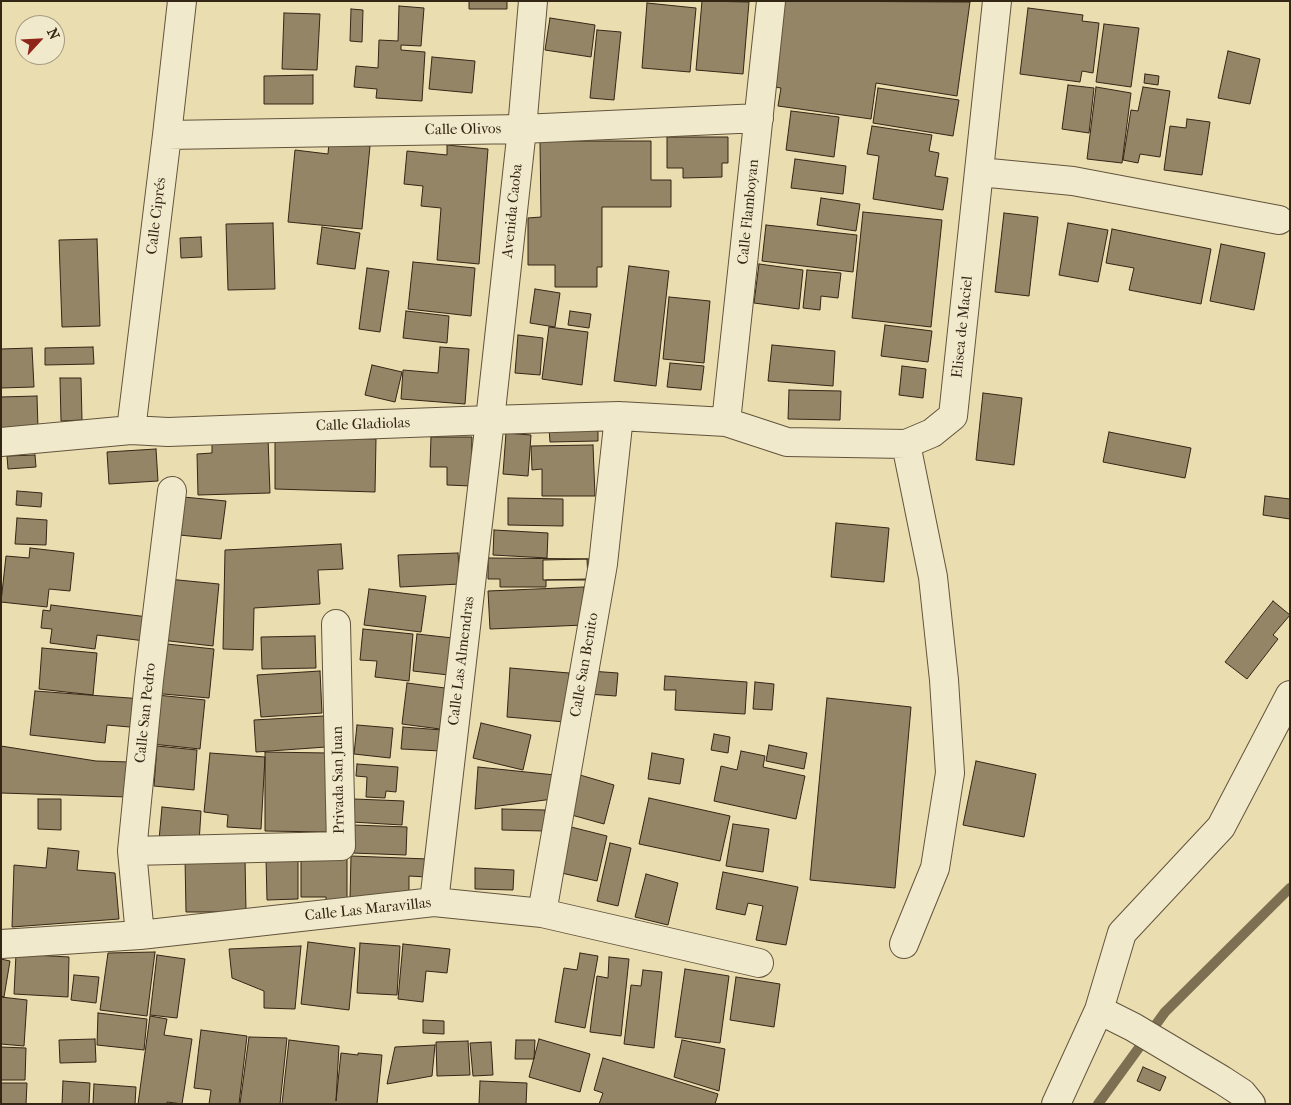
<!DOCTYPE html>
<meta charset="utf-8">
<style>
body{margin:0}
#map{position:relative;width:1291px;height:1105px;overflow:hidden;background:#eaddb0;font-family:"IM FELL French Canon",serif}
canvas{display:block}
.frame{position:absolute;inset:0;border:2px solid #342615;pointer-events:none}
.north{position:absolute;left:15px;top:15px;width:50px;height:50px;box-sizing:border-box;background:#f1e9cc;border:1px solid #a59b83;border-radius:50%;rotate:65deg;font-size:14px;font-weight:700;line-height:20px;text-align:center;color:#342615}
.north::after{content:'';display:block;margin:auto;width:18px;height:22px;background:#8f2418;clip-path:polygon(50% 0,100% 100%,50% 72%,0 100%)}
</style>
<div id="map">
<canvas width="1291" height="1105"></canvas>
<div class="frame"></div>
<div class="north">N</div>
</div>
<script>
const g = document.querySelector('canvas').getContext('2d');
g.lineJoin = 'round';
const toPath = rows => new Path2D(rows.map(r => 'M' + r).join(''));
function strokePath(path, color, width, dash) { g.strokeStyle = color; g.lineWidth = width; g.lineCap = dash ? 'butt' : 'round'; g.setLineDash(dash || []); g.stroke(path); }
function fill(path, color) { g.fillStyle = color; g.fill(path, 'evenodd'); }
function label(font, color, halo, rows, align = 'center') {
  g.font = font + ' "IM FELL French Canon",serif'; g.lineWidth = 5; g.setLineDash([]); g.textBaseline = 'middle'; g.strokeStyle = halo; g.fillStyle = color; for (const [text, x, y, turn = 0] of rows) {
    g.save(); g.translate(x, y); g.rotate((+turn || 0) * Math.PI / 180); g.textAlign = isNaN(turn) ? turn : align; if (halo) g.strokeText(text, 0, 0); g.fillText(text, 0, 0); g.restore();
  }
}
strokePath(toPath([
 [1098,1104,1165,1012,1290,888]
]), '#7c6f52', 10);
const building = toPath([
 [469,1,507,1,507,9,469,9,469,1],
 [702,1,749,2,743,74,696,70,702,1],
 [780,1,970,2,957,96,876,83,871,119,778,106,781,88,768,86,780,1],
 [647,3,696,8,690,72,642,68,647,3],
 [399,6,424,8,421,46,401,45,401,50,425,52,422,101,376,98,377,89,354,87,356,66,378,68,379,40,398,41,399,6],
 [1028,8,1083,15,1082,21,1099,23,1093,73,1082,71,1080,82,1020,74,1028,8],
 [351,9,363,10,362,42,350,41,351,9],
 [284,13,320,14,317,70,282,69,284,13],
 [550,18,595,25,591,57,545,50,550,18],
 [1104,24,1139,28,1131,87,1096,82,1104,24],
 [597,30,621,32,614,100,590,98,597,30],
 [1228,51,1260,59,1250,104,1218,98,1228,51],
 [432,57,475,61,472,93,429,89,432,57],
 [1145,74,1159,76,1158,85,1144,83,1145,74],
 [313,75,313,104,264,104,264,76,313,75],
 [1068,85,1094,88,1089,133,1062,129,1068,85],
 [1096,87,1131,93,1122,163,1087,159,1096,87],
 [1143,87,1170,91,1160,157,1140,154,1138,163,1123,160,1131,110,1138,111,1143,87],
 [878,88,959,100,953,136,873,123,878,88],
 [791,111,839,117,834,157,786,150,791,111],
 [1187,119,1210,122,1202,175,1164,170,1170,126,1186,128,1187,119],
 [872,126,932,135,929,151,939,153,935,176,948,178,943,210,873,199,879,156,867,154,872,126],
 [667,137,728,137,728,163,722,163,722,177,683,178,683,168,667,168,667,137],
 [540,141,651,141,651,180,671,180,671,207,602,207,602,267,597,267,597,287,555,287,555,265,528,265,528,218,541,217,540,141],
 [329,142,370,146,362,229,288,222,295,150,328,154,329,142],
 [447,145,488,149,479,264,437,260,441,208,421,206,423,186,404,184,407,151,447,155,447,145],
 [795,159,846,166,843,194,791,188,795,159],
 [821,198,860,204,856,231,817,225,821,198],
 [863,212,942,220,931,327,852,318,863,212],
 [1004,213,1038,217,1029,296,995,292,1004,213],
 [273,223,275,289,228,290,226,224,273,223],
 [1068,223,1108,230,1098,282,1059,275,1068,223],
 [766,225,857,235,853,272,762,261,766,225],
 [322,227,360,233,355,269,317,264,322,227],
 [1112,229,1211,249,1201,304,1129,290,1134,268,1106,263,1112,229],
 [201,237,202,257,181,258,180,238,201,237],
 [97,239,100,326,62,327,59,240,97,239],
 [1221,244,1265,253,1254,310,1210,301,1221,244],
 [413,262,475,268,471,316,408,309,413,262],
 [759,264,803,270,799,309,754,303,759,264],
 [629,266,669,271,656,386,614,381,629,266],
 [367,268,389,271,380,332,359,329,367,268],
 [807,270,841,273,838,298,821,296,820,310,803,308,807,270],
 [535,289,560,293,555,327,530,323,535,289],
 [669,297,710,301,704,363,663,359,669,297],
 [406,311,449,316,447,343,403,338,406,311],
 [570,311,591,314,589,328,568,325,570,311],
 [885,325,932,331,928,362,881,356,885,325],
 [549,327,588,332,582,385,542,379,549,327],
 [518,335,543,338,540,375,515,373,518,335],
 [772,345,835,351,833,386,768,381,772,345],
 [93,347,94,364,45,365,45,348,93,347],
 [440,347,469,349,465,404,401,399,403,370,438,373,440,347],
 [32,348,34,387,1,388,1,349,32,348],
 [670,363,704,366,701,390,667,387,670,363],
 [372,365,402,372,395,402,365,395,372,365],
 [902,366,926,369,923,398,899,395,902,366],
 [60,378,81,378,82,420,61,421,60,378],
 [789,390,841,391,840,420,788,419,789,390],
 [983,393,1022,398,1014,465,976,460,983,393],
 [37,396,38,428,1,429,1,397,37,396],
 [549,428,598,428,598,441,550,442,549,428],
 [1109,432,1191,448,1185,478,1103,462,1109,432],
 [506,433,531,435,528,476,503,474,506,433],
 [275,437,376,439,375,492,275,489,275,437],
 [431,437,472,437,471,486,447,485,447,467,430,467,431,437],
 [268,438,270,493,198,495,197,454,212,453,212,440,268,438],
 [593,445,595,496,542,496,542,469,532,470,531,446,593,445],
 [156,449,158,481,109,484,107,452,156,449],
 [35,455,36,467,8,469,7,456,35,455],
 [17,491,42,493,41,507,16,505,17,491],
 [1265,496,1290,499,1290,519,1263,515,1265,496],
 [183,497,226,501,221,539,179,535,183,497],
 [508,498,563,499,563,526,508,525,508,498],
 [17,518,47,520,46,545,15,544,17,518],
 [836,523,889,528,884,582,831,577,836,523],
 [494,530,548,533,547,558,493,555,494,530],
 [341,544,343,569,318,570,320,604,254,608,253,650,223,649,225,550,341,544],
 [30,548,74,553,70,591,49,589,47,607,1,602,6,556,29,558,30,548],
 [458,553,460,584,400,587,398,555,458,553],
 [488,558,592,559,592,580,546,580,546,587,500,587,500,579,488,579,488,558],
 [587,559,588,579,543,580,543,560,587,559],
 [168,579,219,584,213,646,161,640,168,579],
 [584,587,584,625,490,629,488,591,584,587],
 [369,589,426,596,421,632,364,625,369,589],
 [1273,601,1290,615,1273,635,1278,639,1247,679,1225,662,1273,601],
 [51,605,148,617,145,641,97,635,95,649,50,643,52,629,41,628,43,610,50,611,51,605],
 [363,629,413,634,409,681,375,677,377,661,360,660,363,629],
 [417,634,453,638,449,675,413,671,417,634],
 [315,636,316,668,262,669,261,637,315,636],
 [157,643,214,649,209,698,152,693,157,643],
 [42,648,97,653,93,695,39,689,42,648],
 [510,668,569,673,565,722,507,717,510,668],
 [320,671,322,713,261,717,257,675,320,671],
 [590,671,618,673,616,696,588,694,590,671],
 [665,676,747,682,745,714,675,710,676,690,664,690,665,676],
 [755,682,774,684,772,710,753,709,755,682],
 [407,683,445,688,440,729,402,724,407,683],
 [35,691,143,699,141,728,107,725,105,743,30,735,35,691],
 [157,695,205,700,200,749,152,744,157,695],
 [827,698,911,707,895,888,810,880,827,698],
 [324,716,326,747,256,752,254,720,324,716],
 [481,723,531,735,523,770,473,758,481,723],
 [357,725,393,728,390,758,354,754,357,725],
 [403,727,442,730,441,751,401,749,403,727],
 [714,734,730,737,728,753,711,750,714,734],
 [769,745,807,753,804,769,766,761,769,745],
 [1,746,96,761,129,762,128,797,1,793,1,746],
 [157,746,197,750,194,790,154,786,157,746],
 [741,751,765,756,763,767,805,776,796,819,714,801,721,766,737,770,741,751],
 [265,752,328,753,327,832,265,831,265,752],
 [210,753,265,757,261,829,227,827,228,815,204,812,210,753],
 [652,753,684,759,680,784,648,779,652,753],
 [976,761,1036,774,1024,837,963,825,976,761],
 [357,764,398,767,396,792,386,791,385,798,366,797,367,777,356,776,357,764],
 [478,767,555,775,553,799,475,809,478,767],
 [580,775,614,785,604,824,568,814,580,775],
 [649,798,730,816,720,861,639,844,649,798],
 [38,799,61,799,61,830,38,829,38,799],
 [354,799,404,801,402,825,352,822,354,799],
 [162,807,201,811,199,843,159,840,162,807],
 [502,809,545,810,544,831,502,830,502,809],
 [733,824,769,829,763,872,726,866,733,824],
 [353,825,407,827,406,855,352,853,353,825],
 [567,826,607,836,597,881,557,872,567,826],
 [610,843,631,848,618,906,597,901,610,843],
 [48,848,79,851,77,870,115,873,119,919,12,927,14,865,46,868,48,848],
 [351,856,428,859,427,877,409,876,409,901,350,899,351,856],
 [301,857,347,857,347,908,326,908,326,897,301,897,301,857],
 [185,858,245,858,246,912,186,912,185,858],
 [266,858,298,858,298,899,267,900,266,858],
 [475,868,514,870,513,890,475,889,475,868],
 [723,872,798,887,786,945,756,940,763,906,748,903,745,915,716,909,723,872],
 [646,874,678,883,668,925,635,917,646,874],
 [308,942,355,948,349,1010,301,1004,308,942],
 [360,943,400,946,397,995,357,993,360,943],
 [403,944,450,949,447,973,426,971,423,1002,398,999,403,944],
 [301,946,295,1009,264,1008,264,991,232,978,229,949,301,946],
 [155,952,147,1016,100,1010,108,953,155,952],
 [580,953,598,956,585,1028,555,1022,564,968,577,970,580,953],
 [16,954,69,957,68,997,14,994,16,954],
 [157,955,185,959,177,1018,150,1015,157,955],
 [609,957,629,959,621,1036,590,1032,597,976,608,978,609,957],
 [1,959,10,961,4,997,1,996,1,959],
 [685,969,729,976,720,1043,675,1037,685,969],
 [643,970,662,972,654,1048,624,1044,631,985,641,986,643,970],
 [74,975,99,977,96,1003,71,1000,74,975],
 [736,977,780,984,774,1027,730,1020,736,977],
 [1,997,27,1000,24,1046,1,1044,1,997],
 [98,1013,147,1019,144,1050,97,1045,98,1013],
 [150,1016,167,1019,164,1035,192,1039,182,1104,167,1102,167,1104,138,1104,150,1016],
 [423,1020,444,1021,444,1034,423,1033,423,1020],
 [201,1030,247,1036,239,1104,209,1104,211,1090,194,1088,201,1030],
 [249,1037,287,1038,280,1104,240,1104,249,1037],
 [95,1039,96,1062,60,1063,59,1040,95,1039],
 [539,1039,590,1054,580,1092,529,1077,539,1039],
 [289,1040,339,1046,336,1101,341,1053,358,1055,358,1053,382,1055,377,1104,282,1104,289,1040],
 [516,1040,535,1040,534,1059,515,1059,516,1040],
 [682,1040,725,1049,719,1091,674,1077,682,1040],
 [468,1041,470,1075,437,1076,436,1042,468,1041],
 [491,1042,493,1075,473,1076,470,1043,491,1042],
 [435,1045,432,1076,387,1084,395,1047,435,1045],
 [1,1047,26,1048,25,1080,1,1080,1,1047],
 [603,1058,718,1094,715,1104,599,1104,603,1093,594,1090,603,1058],
 [1143,1067,1166,1077,1160,1091,1137,1081,1143,1067],
 [63,1081,90,1083,89,1104,62,1104,63,1081],
 [480,1081,527,1083,526,1104,479,1104,480,1081],
 [1,1083,27,1083,26,1104,1,1104,1,1083],
 [94,1084,136,1087,135,1104,93,1104,94,1084]
]);
fill(building, '#938566');
strokePath(building, '#342615', 1);
const minor = toPath([
 [167,135,522,129,759,118],
 [979,172,1073,181,1279,220],
 [726,422,771,1],
 [131,430,167,135,182,1],
 [1,442,131,430,168,432,490,420,619,416,726,422,787,442,906,444,932,433,953,416,997,1],
 [132,851,341,846,336,624],
 [434,902,490,420,522,129,533,1],
 [542,913,603,564,619,416],
 [140,935,132,851,149,680,172,491],
 [1,944,140,935,434,902,542,913,759,963],
 [904,944,935,868,950,773,944,680,933,577,906,444],
 [1099,1010,1133,1027,1222,1080,1242,1093,1251,1104],
 [1056,1104,1099,1010,1122,933,1221,827,1290,695]
]);
strokePath(minor, '#62543c', 30);
strokePath(minor, '#f1e9cc', 28);
label('15px', '#342615', '#f1e9cc', [
 ["Calle Olivos",463,130,-1],
 ["Avenida Caoba",513,211,-84],
 ["Calle Flamboyan",749,212,-84],
 ["Calle Ciprés",157,216,-83],
 ["Elisea de Maciel",963,327,-84],
 ["Calle Gladiolas",363,425,-2],
 ["Calle Las Almendras",462,661,-83],
 ["Calle San Benito",585,665,-80],
 ["Calle San Pedro",146,713,-84],
 ["Privada San Juan",339,780,-91],
 ["Calle Las Maravillas",368,910,-6]
]);
</script>
